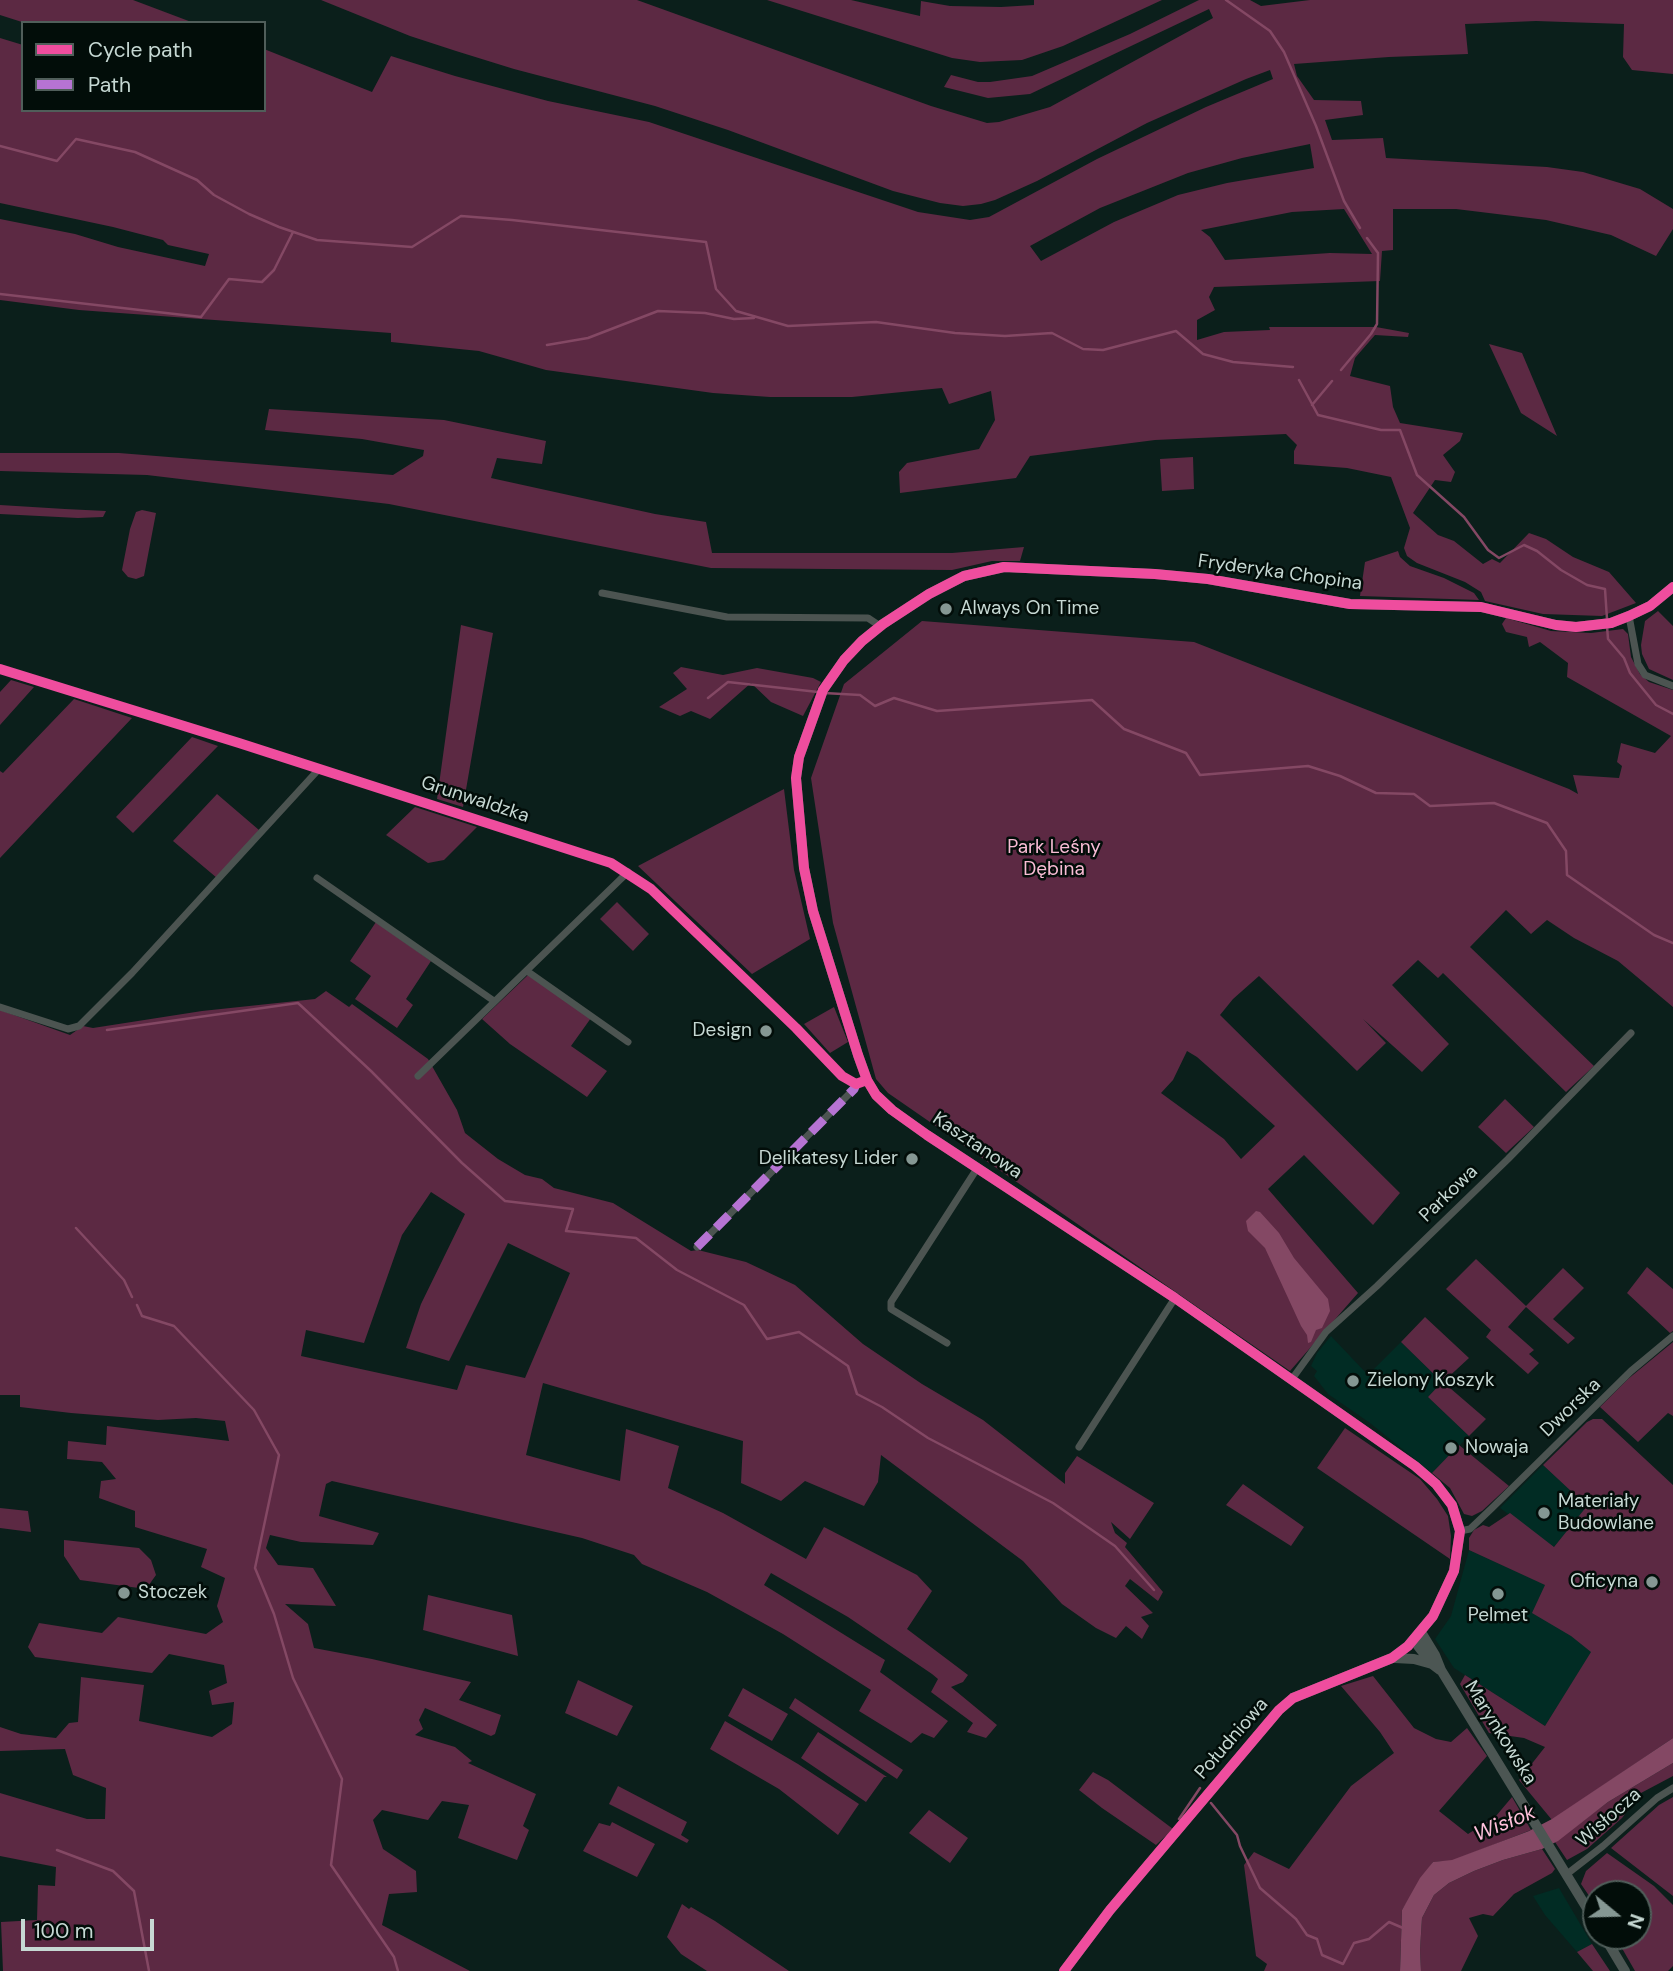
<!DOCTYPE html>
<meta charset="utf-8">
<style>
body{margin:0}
#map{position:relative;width:1673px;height:1971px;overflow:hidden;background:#0b1f1b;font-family:"DM Sans",sans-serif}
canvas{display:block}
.legend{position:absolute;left:21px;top:21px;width:245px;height:91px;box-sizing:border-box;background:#020d09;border:2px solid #505e5a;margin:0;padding:9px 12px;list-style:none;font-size:21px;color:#c6d8d3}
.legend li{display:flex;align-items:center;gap:14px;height:35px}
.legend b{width:35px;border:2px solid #505e5a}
.north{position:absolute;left:1582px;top:1880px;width:70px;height:70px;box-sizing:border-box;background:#020d09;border:2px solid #505e5a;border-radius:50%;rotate:109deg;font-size:19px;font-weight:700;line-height:28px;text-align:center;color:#c6d8d3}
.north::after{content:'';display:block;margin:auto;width:24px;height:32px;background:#859793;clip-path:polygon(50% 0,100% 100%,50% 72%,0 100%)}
.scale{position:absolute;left:21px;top:1919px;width:133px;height:32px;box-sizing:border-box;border:4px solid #c6d8d3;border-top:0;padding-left:9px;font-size:21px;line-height:24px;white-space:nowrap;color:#c6d8d3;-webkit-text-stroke:5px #020d09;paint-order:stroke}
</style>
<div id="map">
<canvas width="1673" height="1971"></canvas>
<ul class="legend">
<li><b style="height:9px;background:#ef4d9e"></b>Cycle path</li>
<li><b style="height:9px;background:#b673d3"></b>Path</li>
</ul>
<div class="north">N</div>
<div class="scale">100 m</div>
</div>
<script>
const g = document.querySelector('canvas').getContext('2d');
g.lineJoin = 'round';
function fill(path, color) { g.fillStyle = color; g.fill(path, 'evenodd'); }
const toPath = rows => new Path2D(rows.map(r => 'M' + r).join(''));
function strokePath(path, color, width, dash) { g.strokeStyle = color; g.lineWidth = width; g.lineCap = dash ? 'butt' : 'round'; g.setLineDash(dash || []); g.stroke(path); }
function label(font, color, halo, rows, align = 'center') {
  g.font = font + ' "DM Sans",sans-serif'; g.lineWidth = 5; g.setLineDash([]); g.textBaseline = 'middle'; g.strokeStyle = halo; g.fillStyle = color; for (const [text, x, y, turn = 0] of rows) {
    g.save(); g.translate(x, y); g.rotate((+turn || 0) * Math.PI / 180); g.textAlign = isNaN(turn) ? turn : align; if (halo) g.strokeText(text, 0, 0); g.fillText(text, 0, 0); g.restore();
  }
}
fill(toPath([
 [1331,1336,1368,1375,1401,1342,1442,1382,1428,1397,1469,1436,1432,1473,1370,1423,1328,1394,1314,1376,1317,1371,1311,1366,1317,1353],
 [1543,1465,1588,1506,1554,1547,1500,1508],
 [1469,1550,1546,1585,1571,1636,1592,1652,1545,1726,1454,1668,1435,1639,1451,1616],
 [1559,1888,1592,1944,1577,1952,1545,1915,1533,1896]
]), '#012c24');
fill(toPath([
 [0,0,133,0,194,23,25,23,0,15],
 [321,0,637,0,931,106,987,123,999,122,1050,107,1213,18,1209,9,1030,94,988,98,944,87,951,75,978,82,990,82,1032,76,1130,34,1199,0,1250,0,1261,6,1310,0,1673,0,1673,74,1632,70,1623,57,1624,24,1536,21,1465,24,1468,54,1389,57,1294,64,1297,76,1314,100,1361,101,1363,115,1325,120,1332,140,1383,138,1386,158,1547,167,1583,172,1640,189,1673,209,1673,229,1656,256,1611,235,1546,220,1456,209,1393,209,1393,250,1382,251,1380,281,1214,287,1209,297,1215,310,1197,320,1197,340,1224,332,1270,330,1269,327,1376,327,1409,333,1408,337,1375,335,1355,358,1350,376,1390,386,1393,407,1400,423,1463,433,1460,441,1443,455,1455,472,1451,482,1435,480,1413,513,1438,535,1454,541,1483,564,1492,559,1500,563,1529,533,1546,539,1573,557,1609,572,1636,603,1602,616,1543,614,1485,601,1481,592,1465,582,1417,563,1407,556,1404,548,1410,528,1391,477,1347,468,1294,464,1294,451,1297,445,1286,434,1155,440,1030,456,1016,478,900,493,899,472,907,463,979,449,995,420,991,391,949,404,942,388,852,397,770,397,713,393,546,370,479,351,391,342,391,333,79,310,0,300,0,219,75,234,118,247,205,266,209,254,168,245,163,240,113,227,0,203,0,38,23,45,23,110,264,110,264,49,372,92,391,56,455,76,548,101,649,122,918,212,970,220,989,217,1097,159,1206,107,1273,79,1270,70,1246,79,1147,123,1037,181,995,200,981,204,963,206,940,203,893,191,728,130,655,106,514,69,456,51,410,36],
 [1310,144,1314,168,1227,183,1178,195,1114,222,1041,261,1030,246,1100,208,1188,173,1242,158],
 [1344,209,1372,254,1330,253,1225,260,1210,237,1201,230,1292,212],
 [767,0,851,0,920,16,921,1,950,6,1001,7,1034,5,1034,0,1162,0,1063,46,1022,60,980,62,952,58],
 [1489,344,1522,353,1557,436,1521,413],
 [269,409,444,420,546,441,542,464,497,458,491,478,655,514,706,522,712,553,952,553,1024,547,1020,561,992,561,952,570,711,568,389,504,147,475,0,471,0,453,119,453,393,475,423,456,424,450,362,439,265,430],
 [1193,457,1194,489,1162,491,1160,459],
 [0,505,65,509,106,511,103,517,78,518,0,514],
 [142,510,156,513,144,576,136,579,128,577,122,570,130,529,136,512],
 [1398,551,1400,557,1410,566,1444,578,1474,593,1479,600,1360,596,1365,562],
 [1658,611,1673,626,1673,680,1649,669,1642,654,1641,645,1645,621],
 [1506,618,1551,631,1591,633,1623,629,1628,634,1631,657,1640,674,1649,682,1673,690,1673,1007,1618,961,1574,938,1547,920,1531,934,1506,910,1470,947,1594,1066,1566,1092,1443,973,1438,978,1418,960,1392,985,1449,1044,1422,1072,1363,1019,1386,1043,1357,1071,1259,976,1233,999,1220,1015,1400,1193,1373,1225,1304,1155,1268,1189,1358,1293,1290,1371,888,1093,876,1079,833,923,811,778,844,684,922,621,1194,642,1569,789,1578,794,1573,775,1619,778,1622,766,1617,762,1621,743,1655,753,1671,736,1567,677,1568,663,1540,642,1529,647,1527,637,1506,632,1502,624],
 [1187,1051,1197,1057,1275,1126,1241,1159,1224,1139,1161,1093,1173,1080],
 [461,625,493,633,463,807,437,799],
 [681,667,723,675,757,668,813,678,821,682,803,716,771,702,751,683,710,719,691,711,680,716,659,707,687,689,673,673],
 [11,680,34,687,0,725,0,692],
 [74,699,132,718,0,858,0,771,3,773],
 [192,737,218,746,133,833,116,817],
 [784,789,794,870,810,939,752,974,638,866],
 [217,794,259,830,217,878,173,841],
 [415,807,477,827,444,860,428,863,386,835],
 [617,902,649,934,633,951,600,919],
 [376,922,431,961,406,999,413,1005,397,1028,355,999,371,976,350,961],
 [528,975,591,1018,571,1046,607,1071,587,1097,510,1044,482,1019],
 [326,991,349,1007,352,1004,428,1059,457,1110,465,1133,498,1159,525,1175,542,1179,554,1188,613,1203,691,1251,698,1250,746,1262,795,1285,863,1344,922,1384,983,1420,1065,1484,1065,1473,1077,1456,1154,1503,1130,1539,1111,1522,1115,1533,1127,1543,1125,1547,1163,1592,1158,1601,1130,1579,1125,1586,1153,1613,1141,1617,1149,1626,1142,1639,1126,1626,1116,1638,1096,1628,1062,1604,1023,1561,881,1455,878,1482,864,1506,805,1481,781,1501,741,1483,743,1441,543,1383,526,1455,620,1481,626,1429,679,1446,668,1488,723,1513,806,1559,824,1527,917,1575,932,1591,907,1629,968,1675,963,1682,951,1687,997,1725,986,1738,967,1732,973,1723,931,1692,938,1679,932,1674,848,1617,771,1573,764,1585,885,1660,880,1672,948,1721,934,1738,922,1733,911,1743,859,1711,871,1690,783,1634,707,1592,642,1564,634,1555,582,1538,332,1481,326,1484,319,1516,379,1533,373,1545,301,1542,270,1535,266,1548,278,1565,313,1568,336,1606,285,1604,308,1624,314,1648,372,1659,471,1682,459,1700,501,1715,495,1734,491,1736,425,1708,419,1720,423,1729,415,1735,455,1747,472,1761,468,1763,536,1794,523,1826,529,1830,517,1860,458,1838,469,1805,442,1801,428,1820,382,1810,373,1820,383,1849,416,1871,417,1892,389,1894,382,1925,470,1971,3,1971,1,1922,37,1920,38,1885,55,1886,56,1867,0,1856,0,1793,87,1819,105,1819,106,1788,73,1775,65,1749,0,1751,0,1727,21,1734,56,1738,69,1723,78,1722,81,1677,144,1685,139,1721,212,1737,232,1724,234,1702,212,1705,209,1691,227,1683,224,1665,169,1654,152,1673,35,1657,28,1647,39,1623,102,1633,118,1617,206,1634,223,1622,217,1606,225,1578,201,1567,207,1549,135,1527,135,1511,99,1498,101,1481,116,1479,102,1462,67,1459,68,1441,106,1445,107,1426,229,1441,225,1421,196,1418,158,1420,71,1413,20,1407,20,1395,0,1395,0,1010,70,1035,83,1026,93,1028,202,1011,315,999],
 [431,1192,465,1214,421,1304,406,1348,449,1361,508,1243,570,1273,525,1378,466,1365,457,1390,301,1356,306,1330,364,1343,402,1235],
 [834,1007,848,1042,830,1053,804,1024],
 [1505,1099,1534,1127,1506,1153,1478,1127],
 [1476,1259,1526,1306,1563,1268,1584,1288,1553,1319,1575,1338,1568,1344,1526,1307,1508,1327,1534,1350,1529,1354,1539,1363,1528,1374,1486,1337,1491,1330,1446,1289],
 [1647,1267,1673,1289,1673,1331,1670,1333,1627,1293],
 [1425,1317,1469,1358,1443,1382,1486,1419,1469,1436,1428,1397,1442,1382,1401,1342],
 [1673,1342,1673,1416,1668,1413,1638,1442,1600,1407,1628,1379],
 [1593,1419,1602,1419,1673,1485,1673,1738,1552,1820,1519,1780,1545,1747,1524,1738,1489,1733,1460,1684,1465,1675,1545,1726,1591,1652,1571,1636,1532,1613,1545,1585,1469,1550,1469,1538,1474,1530,1483,1525,1489,1527,1510,1513,1554,1547,1587,1506,1543,1465,1587,1422],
 [1345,1428,1420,1479,1437,1499,1448,1516,1451,1536,1450,1559,1317,1468],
 [1459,1445,1509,1486,1482,1511,1472,1516,1464,1514,1450,1488,1432,1473],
 [1243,1484,1304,1527,1291,1546,1226,1505],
 [0,1508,28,1511,31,1532,0,1528],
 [64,1540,139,1548,151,1560,156,1575,146,1589,80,1580,64,1556],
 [428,1595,512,1615,518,1656,423,1630],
 [1373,1676,1414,1728,1436,1739,1451,1742,1467,1728,1487,1756,1439,1811,1468,1834,1496,1816,1512,1797,1531,1830,1452,1861,1433,1862,1402,1910,1400,1971,1264,1971,1267,1964,1256,1956,1244,1865,1254,1852,1289,1869,1351,1786,1394,1753,1380,1732,1341,1686],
 [578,1680,633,1706,617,1736,565,1713],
 [743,1688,788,1714,772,1741,728,1716],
 [795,1698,903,1770,897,1779,789,1708],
 [725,1721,798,1764,859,1804,838,1835,779,1789,710,1749],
 [818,1732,887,1777,884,1777,866,1802,801,1758],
 [1673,1763,1673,1776,1641,1793,1622,1818,1587,1849,1567,1860,1555,1842,1608,1802],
 [1093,1772,1108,1780,1173,1829,1156,1845,1102,1808,1079,1790],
 [618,1786,687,1822,681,1835,689,1840,687,1843,609,1804],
 [1673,1797,1673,1896,1611,1848,1659,1805],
 [929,1810,968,1838,950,1863,909,1833],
 [612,1822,655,1844,637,1877,583,1851,599,1823,610,1826],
 [1542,1849,1555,1869,1552,1873,1514,1894,1493,1916,1483,1914,1469,1918,1478,1936,1461,1971,1421,1971,1420,1950,1422,1918,1434,1895,1449,1883,1474,1871,1503,1860],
 [1607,1853,1654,1886,1673,1905,1673,1966,1668,1971,1635,1971,1615,1936,1638,1936,1638,1894,1596,1894,1596,1906,1581,1884,1586,1871],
 [682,1904,689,1909,691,1907,715,1921,789,1971,707,1971,681,1954,667,1937],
 [1592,1944,1610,1971,1593,1971,1577,1952]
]), '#5c2943');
fill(toPath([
 [1256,1211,1260,1212,1279,1233,1294,1258,1328,1299,1330,1311,1322,1328,1316,1330,1311,1342,1308,1343,1307,1335,1301,1326,1265,1248,1248,1231,1246,1221],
 [1673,1738,1673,1763,1608,1802,1558,1841,1542,1849,1503,1860,1474,1871,1449,1883,1434,1895,1422,1918,1420,1950,1421,1971,1400,1971,1402,1910,1420,1878,1433,1862,1452,1860,1529,1831,1552,1819]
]), '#844864');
strokePath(toPath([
 [1226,0,1270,31,1284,52,1316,126,1344,201,1360,228],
 [0,146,57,161,76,139,135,152,197,180,214,195,249,214,279,227,317,240,412,247,461,216,512,220,706,242,716,289,736,311,788,326,876,322,955,333,1005,336,1052,333,1083,349,1103,350,1176,331,1203,354,1233,362,1293,367],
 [0,294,201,317,229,279,262,282,274,270,293,232],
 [547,345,588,338,658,311,705,313,734,319,754,318],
 [1341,370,1371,334,1377,324,1378,253,1367,238],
 [1299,380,1318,415,1381,430,1400,430,1417,475,1464,517,1488,550,1499,558,1524,545,1537,551,1561,570,1587,585,1605,589,1607,619],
 [1312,405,1332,381],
 [1607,626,1608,639,1624,658,1630,673,1656,705,1673,714],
 [824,693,860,695,875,706,894,698,937,711,1092,700,1124,729,1186,753,1200,775,1308,766,1340,776,1376,793,1414,794,1430,806,1494,803,1547,823,1566,851,1567,875,1654,935,1673,943],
 [708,698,728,682,818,692],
 [107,1030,298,1003,371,1071,462,1163,505,1201,573,1209,566,1231,636,1238,677,1270,744,1305,767,1339,799,1332,848,1366,857,1394,882,1407,928,1438,1053,1503,1115,1546,1154,1590],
 [76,1228,124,1280,132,1297],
 [137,1305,142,1316,174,1326,254,1410,279,1455,255,1568,274,1614,293,1678,342,1779,331,1865,394,1957,398,1971],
 [1211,1803,1237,1835,1240,1846,1260,1888,1296,1919,1307,1935,1317,1939,1322,1955,1343,1964,1354,1943,1369,1939,1389,1922,1403,1928],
 [1179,1819,1200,1788],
 [57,1850,113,1871,134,1891,149,1971]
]), '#844864', 2.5);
strokePath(toPath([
 [602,593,727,617,868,618,880,626],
 [1629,616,1638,664,1645,675,1673,686],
 [0,669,239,743,611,863,651,889,796,1028,842,1076,856,1084,867,1080],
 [317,878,494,1001],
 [527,971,628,1042],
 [0,1007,68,1029,79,1026,132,973,319,769],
 [418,1076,628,872],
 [697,1247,854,1089,856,1084],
 [947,1343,891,1309,891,1302,978,1167],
 [1292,1379,1326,1332,1377,1286,1508,1159,1631,1033],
 [1079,1447,1175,1298],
 [1460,1531,1470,1529,1492,1508,1631,1371,1673,1336],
 [1567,1874,1603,1846,1657,1798,1673,1788]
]), '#4c5451', 7);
strokePath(toPath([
 [1421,1632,1435,1655,1441,1670,1596,1923],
 [1417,1637,1418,1646,1432,1664],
 [1395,1658,1414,1659,1432,1664,1440,1670],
 [1604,1936,1625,1971],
 [1064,1971,1110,1910,1279,1710,1293,1698,1392,1658,1408,1646,1433,1616,1454,1571,1460,1531,1452,1505,1436,1484,1415,1466,1175,1298,927,1135,892,1110,876,1095,867,1080,858,1055,813,911,804,868,796,778,799,757,823,690,844,660,862,641,883,624,929,594,964,576,1004,567,1155,574,1208,579,1350,604,1481,607,1556,625,1576,627,1611,623,1629,616,1650,606,1673,587]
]), '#4c5653', 10);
strokePath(toPath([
 [697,1247,854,1089,856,1084]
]), '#b673d3', 9, [18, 9]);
strokePath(toPath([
 [0,669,239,743,611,863,651,889,796,1028,842,1076,856,1084,867,1080],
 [1064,1971,1110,1910,1279,1710,1293,1698,1392,1658,1408,1646,1433,1616,1454,1571,1460,1531,1452,1505,1436,1484,1415,1466,1175,1298,927,1135,892,1110,876,1095,867,1080,858,1055,813,911,804,868,796,778,799,757,823,690,844,660,862,641,883,624,929,594,964,576,1004,567,1155,574,1208,579,1350,604,1481,607,1556,625,1576,627,1611,623,1629,616,1650,606,1673,587]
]), '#ef4d9e', 10);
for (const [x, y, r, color] of [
 [946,609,7,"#859793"],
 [766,1031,7,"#859793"],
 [912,1159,7,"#859793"],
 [1353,1381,7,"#859793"],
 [1451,1448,7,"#859793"],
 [1544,1513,7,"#859793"],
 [1652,1582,7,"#859793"],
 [124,1593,7,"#859793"],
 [1498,1594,7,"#859793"]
]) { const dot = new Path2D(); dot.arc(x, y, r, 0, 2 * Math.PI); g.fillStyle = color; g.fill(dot); strokePath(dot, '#020d09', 2.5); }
label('19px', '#c6d8d3', '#020d09', [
 ["Fryderyka Chopina",1280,573,8],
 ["Grunwaldzka",475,800,18],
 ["Kasztanowa",977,1146,34],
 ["Parkowa",1449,1194,-44],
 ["Dworska",1571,1408,-44],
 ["Marynkowska",1500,1733,58],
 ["Południowa",1232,1739,-49],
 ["Wisłocza",1609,1818,-41]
]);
label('19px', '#c6d8d3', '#020d09', [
 ["Always On Time",960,609],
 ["Design",752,1031,"right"],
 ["Delikatesy Lider",898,1159,"right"],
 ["Zielony Koszyk",1367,1381],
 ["Nowaja",1465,1448],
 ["Materiały",1558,1502],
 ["Budowlane",1558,1524],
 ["Oficyna",1638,1582,"right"],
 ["Stoczek",138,1593],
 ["Pelmet",1498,1616,"center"]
], 'left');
label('19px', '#f9bcd5', '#020d09', [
 ["Park Leśny",1054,848],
 ["Dębina",1054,870]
]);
label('italic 21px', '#fdbfd9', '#020d09', [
 ["Wisłok",1505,1824,-22]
]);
</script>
